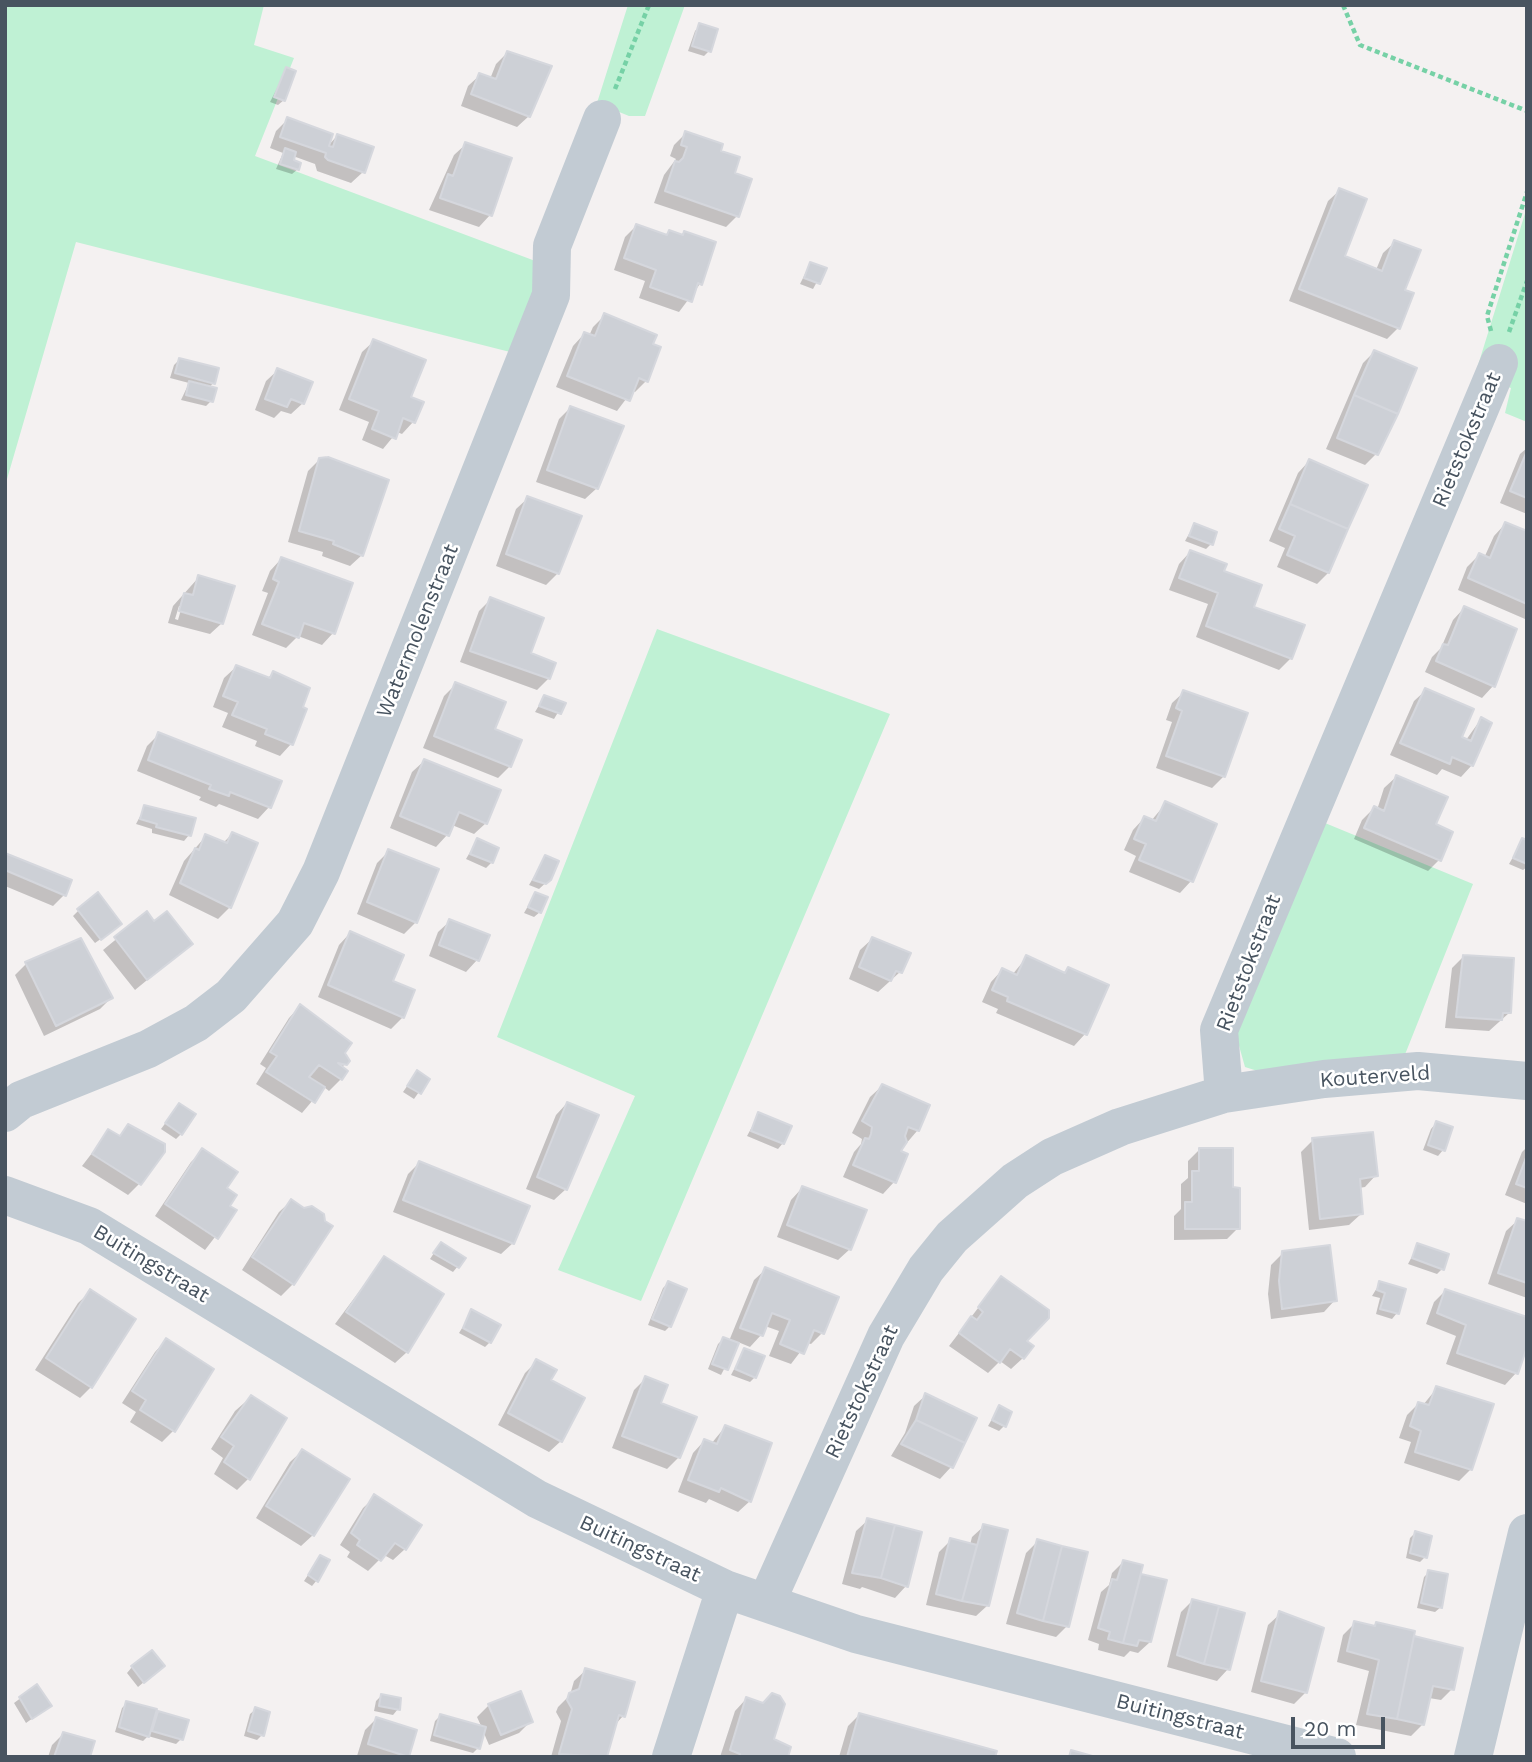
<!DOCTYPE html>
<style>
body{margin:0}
#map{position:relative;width:1532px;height:1762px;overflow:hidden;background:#f4f1f1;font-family:"Work Sans",sans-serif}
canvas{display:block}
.frame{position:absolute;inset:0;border:7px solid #485460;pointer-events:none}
.scale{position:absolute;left:1291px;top:1717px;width:94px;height:32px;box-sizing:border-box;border:4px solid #485460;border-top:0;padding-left:9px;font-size:21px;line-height:24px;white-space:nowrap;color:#485460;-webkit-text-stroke:5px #fff;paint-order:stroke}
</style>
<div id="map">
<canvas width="1532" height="1762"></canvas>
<div class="frame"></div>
<div class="scale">20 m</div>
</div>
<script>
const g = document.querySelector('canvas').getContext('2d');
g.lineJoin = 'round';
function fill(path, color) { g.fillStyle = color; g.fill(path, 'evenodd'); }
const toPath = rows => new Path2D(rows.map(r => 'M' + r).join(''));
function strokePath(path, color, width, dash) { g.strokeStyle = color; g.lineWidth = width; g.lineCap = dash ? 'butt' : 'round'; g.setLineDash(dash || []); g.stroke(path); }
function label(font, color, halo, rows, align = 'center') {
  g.font = font + ' "Work Sans",sans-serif'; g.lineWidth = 5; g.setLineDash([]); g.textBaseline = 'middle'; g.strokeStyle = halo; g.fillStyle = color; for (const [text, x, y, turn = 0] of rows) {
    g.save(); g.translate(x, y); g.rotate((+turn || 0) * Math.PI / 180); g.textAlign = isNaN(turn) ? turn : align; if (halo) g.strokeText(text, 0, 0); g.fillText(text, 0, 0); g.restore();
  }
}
fill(toPath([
 [5,5,264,5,254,45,294,58,255,156,538,262,536,305,514,353,76,242,5,486],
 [628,5,685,5,645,116,629,116,597,103],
 [1527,207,1527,422,1505,413,1511,388,1475,375],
 [657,629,890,714,641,1301,558,1270,635,1096,497,1037],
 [1325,823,1473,884,1404,1057,1267,1074,1245,1067,1234,1028]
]), '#bff1d4');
fill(toPath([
 [700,25,709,51,704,56,688,51,695,31],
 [507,53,529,116,517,127,461,106,468,86,480,75,490,79,496,64],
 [287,69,284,100,278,105,270,102],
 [288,119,326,148,337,136,363,172,351,183,317,171,315,164,293,156,292,162,298,169,292,174,276,169,283,153,270,148,276,131],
 [686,133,719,152,733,174,737,216,726,227,654,203,664,175,676,159,670,156,674,145],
 [466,144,510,159,490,215,479,227,429,210,454,155],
 [1340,190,1343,257,1376,270,1383,253,1395,242,1403,291,1398,328,1387,339,1289,301,1328,201],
 [636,226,665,236,670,232,700,284,679,312,639,298,645,281,614,270,625,237],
 [810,264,824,269,813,289,800,284],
 [605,315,651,345,646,381,635,392,632,391,617,411,556,387,573,346,584,334,589,336,593,327],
 [374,341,409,398,413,422,402,434,397,432,383,449,362,440,369,422,339,410,362,352],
 [1374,352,1376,454,1365,465,1326,449,1363,363],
 [179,360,213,383,209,388,211,401,206,406,181,400,189,383,170,378,174,365],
 [278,370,303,403,291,414,281,411,274,418,255,410,266,381],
 [570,408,597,488,585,499,536,482,559,419],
 [1527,448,1527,514,1500,503,1520,454],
 [320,459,362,555,350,566,322,556,323,552,288,542,308,471],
 [1309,461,1328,573,1317,584,1277,567,1285,548,1269,541,1298,473],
 [528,498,558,573,546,585,496,566,516,509],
 [1505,524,1527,533,1525,619,1458,590,1467,567,1479,555,1484,558,1494,536],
 [1194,525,1211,544,1206,549,1185,541],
 [1190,552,1222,572,1291,658,1279,670,1196,637,1208,604,1169,590,1179,564],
 [281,559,351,584,333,633,322,645,298,636,286,648,252,635,268,593,262,591,270,571],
 [199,577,222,623,210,634,168,623,173,606],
 [179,606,182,606,178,620,175,619],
 [491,599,549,678,537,690,460,662,479,611],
 [1464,608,1493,686,1482,698,1425,672,1432,657,1441,648,1453,620],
 [236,667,267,679,273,673,291,744,280,756,255,746,257,741,222,727,228,713,213,707,224,678],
 [456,684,493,730,510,766,498,778,423,748,444,696],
 [1426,690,1460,738,1466,740,1481,719,1472,765,1461,777,1442,769,1437,775,1390,755,1414,701],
 [1184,692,1224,776,1212,788,1156,768,1172,722,1166,720,1172,703],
 [544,697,563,704,554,719,535,712],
 [159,734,269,807,258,819,219,804,216,807,199,800,201,797,137,771,147,746],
 [424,761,486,823,474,834,452,825,447,835,436,847,390,828,412,772],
 [1396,777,1439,860,1428,871,1354,839,1362,820,1374,808,1377,810,1384,788],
 [1166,803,1191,881,1180,893,1129,872,1136,856,1124,850,1133,830,1144,818,1151,821],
 [145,807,189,835,184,841,152,833,152,829,136,824],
 [232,834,230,907,218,919,169,895,184,861,206,836,223,843],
 [477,840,492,862,486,868,466,859],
 [1523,840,1527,842,1527,867,1523,870,1509,864],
 [389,851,437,870,416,922,404,934,357,914,377,863],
 [5,854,64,895,53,906,5,886],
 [545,858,550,879,539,889,529,885],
 [535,894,540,912,534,917,524,913],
 [79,910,115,929,95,943,73,916],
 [147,914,154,923,191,944,135,990,103,950],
 [450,921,487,936,477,960,466,972,429,956,438,932],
 [350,933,391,982,403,1017,391,1029,318,997,339,945],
 [872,939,900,972,878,992,849,979,860,950],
 [1463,957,1509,1013,1489,1031,1445,1028,1452,968],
 [1026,958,1064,974,1068,969,1106,986,1085,1034,1074,1046,996,1013,998,1009,982,1002,991,982,1002,970,1012,975],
 [26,964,111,998,100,1009,44,1036,15,975],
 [300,1006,348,1061,341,1068,346,1071,341,1079,329,1091,324,1087,302,1113,256,1084,266,1068,260,1064,289,1018],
 [417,1072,428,1079,414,1099,403,1092],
 [882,1086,928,1106,917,1131,899,1152,894,1182,883,1194,843,1177,854,1152,861,1144,862,1139,852,1133,870,1097],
 [567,1103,566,1189,554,1200,526,1189,556,1115],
 [179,1105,181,1134,176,1139,161,1129],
 [759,1114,783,1143,778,1149,747,1136],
 [1436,1123,1443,1150,1438,1156,1423,1150,1431,1129],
 [129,1126,139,1184,128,1195,82,1166,109,1131,118,1137],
 [1313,1140,1376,1175,1365,1187,1359,1188,1361,1214,1349,1225,1309,1230,1301,1152],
 [1527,1147,1527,1204,1505,1195,1522,1152],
 [1200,1149,1231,1189,1238,1228,1227,1239,1174,1240,1174,1216,1181,1209,1181,1184,1188,1178,1188,1161],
 [202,1151,225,1189,227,1206,235,1211,205,1250,155,1216,191,1162],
 [419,1163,513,1243,501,1254,393,1212,408,1174],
 [802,1188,850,1249,838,1260,777,1237,791,1200],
 [291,1201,330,1227,293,1284,281,1296,242,1270,279,1212],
 [1518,1220,1527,1223,1527,1298,1488,1284,1506,1231],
 [1418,1245,1442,1269,1437,1274,1408,1264],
 [436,1250,458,1266,453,1272,430,1259],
 [1283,1253,1335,1300,1324,1312,1271,1319,1268,1294,1271,1265],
 [384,1258,407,1352,395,1363,335,1324],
 [766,1269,822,1333,811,1344,807,1343,791,1364,769,1356,779,1331,765,1326,761,1335,750,1347,738,1342,721,1375,708,1369,718,1344,723,1339,729,1341,754,1280],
 [1001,1278,1047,1310,1043,1325,1027,1338,1023,1358,1011,1369,1000,1361,988,1373,949,1346],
 [668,1283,670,1326,665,1331,648,1325,663,1288],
 [1380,1283,1397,1313,1392,1319,1376,1314,1380,1298,1372,1296],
 [1445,1291,1516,1373,1505,1385,1446,1364,1456,1336,1426,1324,1434,1302],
 [90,1292,91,1387,80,1398,35,1370,78,1303],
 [472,1312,490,1342,485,1347,459,1333],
 [166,1340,212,1370,173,1431,162,1442,130,1422,136,1412,122,1403,155,1352],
 [744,1350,755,1377,750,1382,731,1375],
 [537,1361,549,1381,561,1441,549,1452,498,1425,525,1373],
 [646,1378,679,1457,667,1469,612,1448,634,1390],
 [1437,1388,1471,1469,1459,1481,1404,1463,1411,1442,1399,1438,1407,1415,1418,1404,1423,1405],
 [926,1395,975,1418,951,1467,940,1479,891,1456,905,1433,914,1406],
 [251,1397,249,1478,237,1490,214,1474,223,1458,211,1449,235,1411],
 [999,1407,1004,1426,999,1431,988,1426],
 [725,1427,750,1501,738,1512,709,1499,706,1503,678,1492,693,1453,704,1441,711,1444],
 [302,1451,313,1535,301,1546,256,1518,290,1462],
 [375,1497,405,1549,393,1560,384,1555,368,1571,347,1557,350,1552,340,1545,363,1508],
 [868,1520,906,1586,895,1598,862,1587,860,1589,842,1584,856,1531],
 [984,1526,988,1605,976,1616,926,1605,939,1552,951,1540,970,1545,972,1537],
 [1415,1533,1425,1557,1420,1562,1406,1558,1410,1538],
 [1038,1541,1067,1626,1056,1637,1006,1624,1026,1553],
 [320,1557,317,1580,312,1586,304,1581],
 [1123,1562,1138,1575,1165,1582,1150,1642,1138,1653,1130,1651,1124,1657,1098,1650,1099,1644,1088,1640,1101,1592,1109,1585,1112,1573],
 [1429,1572,1441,1607,1435,1612,1417,1608,1424,1577],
 [1192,1601,1228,1669,1217,1681,1167,1667,1181,1612],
 [1280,1614,1306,1692,1294,1704,1251,1692,1268,1625],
 [1355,1623,1373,1627,1376,1624,1461,1649,1452,1689,1441,1700,1429,1698,1422,1725,1411,1736,1356,1725,1369,1671,1337,1662,1343,1635],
 [132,1667,157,1671,138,1687,127,1673],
 [586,1670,623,1716,614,1726,605,1757,551,1757,561,1721,556,1712,558,1707,570,1695,574,1681],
 [37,1686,50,1706,26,1723,14,1703],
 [381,1696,398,1709,393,1715,374,1711,376,1701],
 [746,1699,772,1740,786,1757,720,1757,735,1711],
 [127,1703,153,1719,159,1713,181,1739,176,1744,148,1736,143,1741,115,1732,122,1708],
 [489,1705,531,1721,519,1733,489,1745,483,1731,478,1748,473,1753,430,1741,435,1721,440,1716,482,1728,477,1717],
 [256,1709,262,1735,257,1740,244,1736,250,1714],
 [859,1715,994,1757,839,1757,848,1726],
 [376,1719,407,1756,406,1757,357,1756,365,1730],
 [63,1734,88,1757,48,1757,52,1745]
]), '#0003');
const building = toPath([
 [699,23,718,29,711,52,692,46,699,23],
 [507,51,552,66,530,117,471,94,479,73,496,79,507,51],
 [286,67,296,71,285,101,274,97,286,67],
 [287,117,333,134,329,146,333,147,337,134,374,147,365,173,328,160,325,157,326,153,280,137,287,117],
 [685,131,723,144,721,151,740,157,735,173,752,179,739,217,665,191,675,161,679,162,683,158,687,147,681,145,685,131],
 [465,142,512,158,492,216,440,198,448,174,453,176,465,142],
 [285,148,296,152,294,160,301,163,299,170,280,164,285,148],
 [1339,188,1367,199,1345,256,1382,271,1394,240,1421,250,1405,290,1414,293,1400,329,1299,289,1339,188],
 [636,224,667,235,669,230,683,235,684,231,716,242,702,285,698,283,692,302,650,287,656,270,624,258,636,224],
 [810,262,827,268,820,284,804,278,810,262],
 [604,313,657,335,653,344,661,347,648,382,639,378,630,401,567,376,584,332,595,336,604,313],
 [373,339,426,360,411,397,424,402,415,423,403,418,396,439,372,429,379,411,349,399,373,339],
 [1374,350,1417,368,1398,414,1354,395,1374,350],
 [179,358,219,368,215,384,175,373,179,358],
 [277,368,313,382,304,404,291,399,287,407,265,399,277,368],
 [189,381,217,388,213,402,186,395,189,381],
 [1354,395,1398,414,1378,455,1337,438,1354,395],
 [570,406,624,426,598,489,547,470,570,406],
 [1527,451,1527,498,1510,491,1527,451],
 [328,457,389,480,363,556,333,544,334,541,299,531,319,458,328,457],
 [1309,459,1368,485,1348,529,1290,504,1309,459],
 [527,496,582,516,559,574,506,554,527,496],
 [1290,504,1348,529,1329,573,1287,555,1295,536,1279,529,1290,504],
 [1505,522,1527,531,1527,604,1468,578,1479,553,1490,558,1505,522],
 [1194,523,1217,532,1213,545,1189,536,1194,523],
 [1190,550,1227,564,1224,571,1262,585,1254,607,1305,625,1292,659,1206,626,1218,593,1179,578,1190,550],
 [281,557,353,583,335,634,304,623,299,638,262,624,279,582,273,579,281,557],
 [198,575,235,586,223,624,179,611,184,593,193,595,198,575],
 [490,597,544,618,531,653,556,663,550,679,470,651,490,597],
 [1464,606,1517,629,1495,687,1436,661,1443,644,1448,645,1464,606],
 [236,665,270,678,273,671,310,688,303,707,307,709,293,745,265,734,267,729,232,715,238,702,223,696,236,665],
 [455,682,506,702,495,729,522,740,511,767,434,736,455,682],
 [1425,688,1474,709,1462,737,1471,741,1481,717,1492,723,1473,766,1452,757,1450,764,1400,743,1425,688],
 [1183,690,1248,713,1225,777,1166,756,1182,711,1176,708,1183,690],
 [544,695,566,703,561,714,539,706,544,695],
 [158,732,282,781,271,808,230,792,229,796,209,789,211,785,148,760,158,732],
 [424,759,501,790,487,824,459,812,449,836,400,816,424,759],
 [1396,775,1448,797,1436,824,1453,832,1441,861,1364,828,1374,806,1384,811,1396,775],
 [1165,801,1217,824,1193,882,1139,860,1146,844,1134,839,1144,816,1156,821,1165,801],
 [144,805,196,818,191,836,156,827,157,824,140,819,144,805],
 [232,832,258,843,231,908,180,883,195,848,199,850,205,834,227,843,232,832],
 [477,838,499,848,493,863,470,854,477,838],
 [1522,838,1527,840,1527,864,1513,858,1522,838],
 [388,849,439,869,417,923,367,902,388,849],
 [5,853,72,880,66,896,5,870,5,853],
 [545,855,559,861,551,880,546,884,533,880,545,855],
 [98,892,122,924,101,940,77,909,98,892],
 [535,892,548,897,541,913,528,907,535,892],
 [147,911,154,921,167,911,193,944,147,980,114,937,147,911],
 [449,919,490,935,479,961,439,945,449,919],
 [350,931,404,955,393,981,415,990,404,1018,328,985,350,931],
 [872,937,911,953,902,973,896,971,891,981,859,967,872,937],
 [81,938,113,998,56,1026,25,962,81,938],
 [1026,955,1065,973,1068,967,1109,985,1087,1035,1007,1001,1008,997,992,990,1002,968,1017,975,1026,955],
 [1463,955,1514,958,1511,1013,1503,1013,1502,1020,1456,1017,1463,955],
 [300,1004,352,1043,345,1053,350,1061,347,1065,338,1063,348,1071,342,1080,319,1065,309,1077,325,1087,315,1103,266,1072,277,1056,270,1052,300,1004],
 [417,1070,430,1079,421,1094,407,1086,417,1070],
 [882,1084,930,1105,919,1131,908,1127,905,1136,907,1142,901,1151,908,1154,896,1183,853,1165,865,1138,869,1139,871,1134,872,1127,862,1121,882,1084],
 [567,1102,599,1115,567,1190,537,1177,567,1102],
 [179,1103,196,1114,182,1135,165,1123,179,1103],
 [758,1112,792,1126,784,1144,751,1131,758,1112],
 [1436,1121,1453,1127,1445,1151,1428,1145,1436,1121],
 [128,1124,165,1144,165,1152,141,1185,92,1154,108,1129,120,1136,128,1124],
 [1373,1132,1378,1176,1360,1179,1363,1214,1320,1219,1312,1138,1373,1132],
 [202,1148,238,1172,227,1188,237,1195,230,1206,237,1210,218,1239,165,1204,202,1148],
 [1199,1148,1233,1148,1233,1187,1240,1188,1240,1229,1185,1229,1185,1202,1192,1202,1192,1171,1199,1171,1199,1148],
 [1527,1155,1527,1188,1516,1184,1527,1155],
 [419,1161,530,1206,514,1244,403,1200,419,1161],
 [802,1186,867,1210,851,1250,787,1225,802,1186],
 [291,1199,304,1208,312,1206,324,1214,325,1221,333,1226,294,1285,252,1257,291,1199],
 [1517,1218,1527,1221,1527,1283,1498,1273,1517,1218],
 [441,1242,466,1258,459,1268,433,1253,441,1242],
 [1417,1243,1449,1254,1444,1270,1412,1258,1417,1243],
 [1330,1245,1337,1301,1282,1309,1279,1281,1282,1251,1330,1245],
 [384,1256,444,1294,408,1353,346,1312,384,1256],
 [765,1267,839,1297,824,1334,814,1330,804,1354,780,1344,790,1320,772,1313,763,1336,740,1328,765,1267],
 [1001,1276,1049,1310,1049,1318,1027,1341,1034,1346,1024,1359,1010,1349,1000,1363,959,1333,971,1316,977,1320,983,1312,978,1307,1001,1276],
 [668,1281,687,1289,671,1327,652,1319,668,1281],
 [1379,1281,1406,1289,1399,1314,1380,1309,1385,1293,1377,1290,1379,1281],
 [90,1289,136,1319,92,1388,46,1358,90,1289],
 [1445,1289,1527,1317,1527,1347,1518,1374,1457,1353,1466,1325,1437,1313,1445,1289],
 [471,1309,501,1325,491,1343,463,1328,471,1309],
 [723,1337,739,1343,728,1370,712,1364,723,1337],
 [166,1338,214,1369,175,1432,140,1410,146,1400,132,1391,166,1338],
 [744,1348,765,1356,756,1378,735,1369,744,1348],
 [536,1359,557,1370,551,1380,585,1398,562,1442,508,1413,536,1359],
 [645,1376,668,1385,661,1403,697,1417,680,1458,622,1436,645,1376],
 [1436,1386,1494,1404,1472,1470,1415,1452,1421,1431,1410,1426,1418,1402,1429,1405,1436,1386],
 [925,1393,977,1418,965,1443,916,1420,925,1393],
 [251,1395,287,1418,250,1480,224,1462,234,1446,221,1437,251,1395],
 [999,1405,1012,1412,1006,1427,992,1420,999,1405],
 [916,1420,965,1443,953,1468,901,1444,916,1420],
 [725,1425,772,1443,751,1502,721,1488,719,1492,688,1480,704,1439,717,1444,725,1425],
 [302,1449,350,1479,314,1536,266,1506,302,1449],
 [374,1494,422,1525,406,1550,395,1543,381,1561,357,1545,360,1540,351,1533,374,1494],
 [867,1518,895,1525,881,1578,852,1573,867,1518],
 [983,1524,1008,1530,989,1606,962,1601,983,1524],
 [895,1525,922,1532,908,1587,881,1578,895,1525],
 [1415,1531,1432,1536,1427,1558,1410,1553,1415,1531],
 [950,1538,977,1545,962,1601,936,1594,950,1538],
 [1037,1539,1062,1546,1043,1621,1017,1613,1037,1539],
 [1062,1546,1088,1552,1069,1627,1043,1621,1062,1546],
 [320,1555,330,1560,318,1582,308,1575,320,1555],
 [1123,1560,1143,1565,1123,1643,1108,1639,1110,1632,1098,1628,1112,1579,1117,1580,1123,1560],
 [1428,1570,1448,1574,1442,1608,1421,1603,1428,1570],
 [1141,1574,1167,1580,1151,1642,1139,1640,1137,1646,1123,1643,1141,1574],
 [1192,1599,1219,1606,1204,1664,1177,1655,1192,1599],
 [1219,1606,1245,1613,1230,1670,1204,1664,1219,1606],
 [1279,1611,1324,1628,1307,1693,1261,1681,1279,1611],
 [1354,1621,1375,1626,1376,1622,1415,1631,1397,1719,1367,1714,1379,1660,1347,1651,1354,1621],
 [1414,1636,1463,1648,1454,1690,1433,1686,1424,1725,1397,1719,1414,1636],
 [152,1650,165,1666,144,1683,131,1666,152,1650],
 [585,1668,635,1682,625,1717,619,1715,607,1757,559,1754,572,1709,567,1700,569,1693,579,1689,585,1668],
 [37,1684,52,1706,32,1719,19,1697,37,1684],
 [521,1691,533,1722,501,1735,488,1704,521,1691],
 [772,1693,780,1696,785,1704,774,1739,791,1747,788,1757,739,1757,740,1754,730,1750,746,1697,763,1703,772,1693],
 [381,1694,401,1698,400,1710,379,1706,381,1694],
 [126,1701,157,1709,149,1737,119,1727,126,1701],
 [255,1707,270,1712,264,1736,248,1731,255,1707],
 [158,1711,189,1720,183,1740,152,1731,158,1711],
 [859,1713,997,1751,995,1757,847,1757,859,1713],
 [440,1714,486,1727,480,1749,434,1735,440,1714],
 [376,1717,417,1730,409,1757,368,1744,376,1717],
 [63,1732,95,1741,90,1757,54,1757,63,1732],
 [1071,1750,1096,1757,1069,1757,1071,1750]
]);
fill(building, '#cdd0d6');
strokePath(building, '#d5d7dd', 2);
strokePath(toPath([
 [1343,5,1360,45,1527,111],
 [615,89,649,5],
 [1491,331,1487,316,1527,192],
 [1509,332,1527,281]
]), '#76d1a6', 4.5, [5, 3.5]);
strokePath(toPath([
 [1224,1094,1219,1030,1499,363],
 [5,1113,21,1100,148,1049,196,1023,231,996,295,923,321,872,551,295,552,246,602,119],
 [5,1195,89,1226,537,1499,725,1589,856,1634,1337,1757],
 [767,1601,886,1336,926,1269,952,1237,1015,1181,1052,1157,1120,1127,1224,1094,1324,1079,1418,1071,1527,1081],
 [671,1757,725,1589],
 [1473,1757,1527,1533]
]), '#c2cbd3', 38);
label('21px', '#485460', '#fff', [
 ["Rietstokstraat",1467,440,-67],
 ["Watermolenstraat",418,631,-68],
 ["Rietstokstraat",1249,963,-69],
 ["Kouterveld",1375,1077,-4],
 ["Buitingstraat",151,1264,31],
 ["Rietstokstraat",862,1392,-65],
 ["Buitingstraat",640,1549,25],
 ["Buitingstraat",1180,1717,14]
]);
</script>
